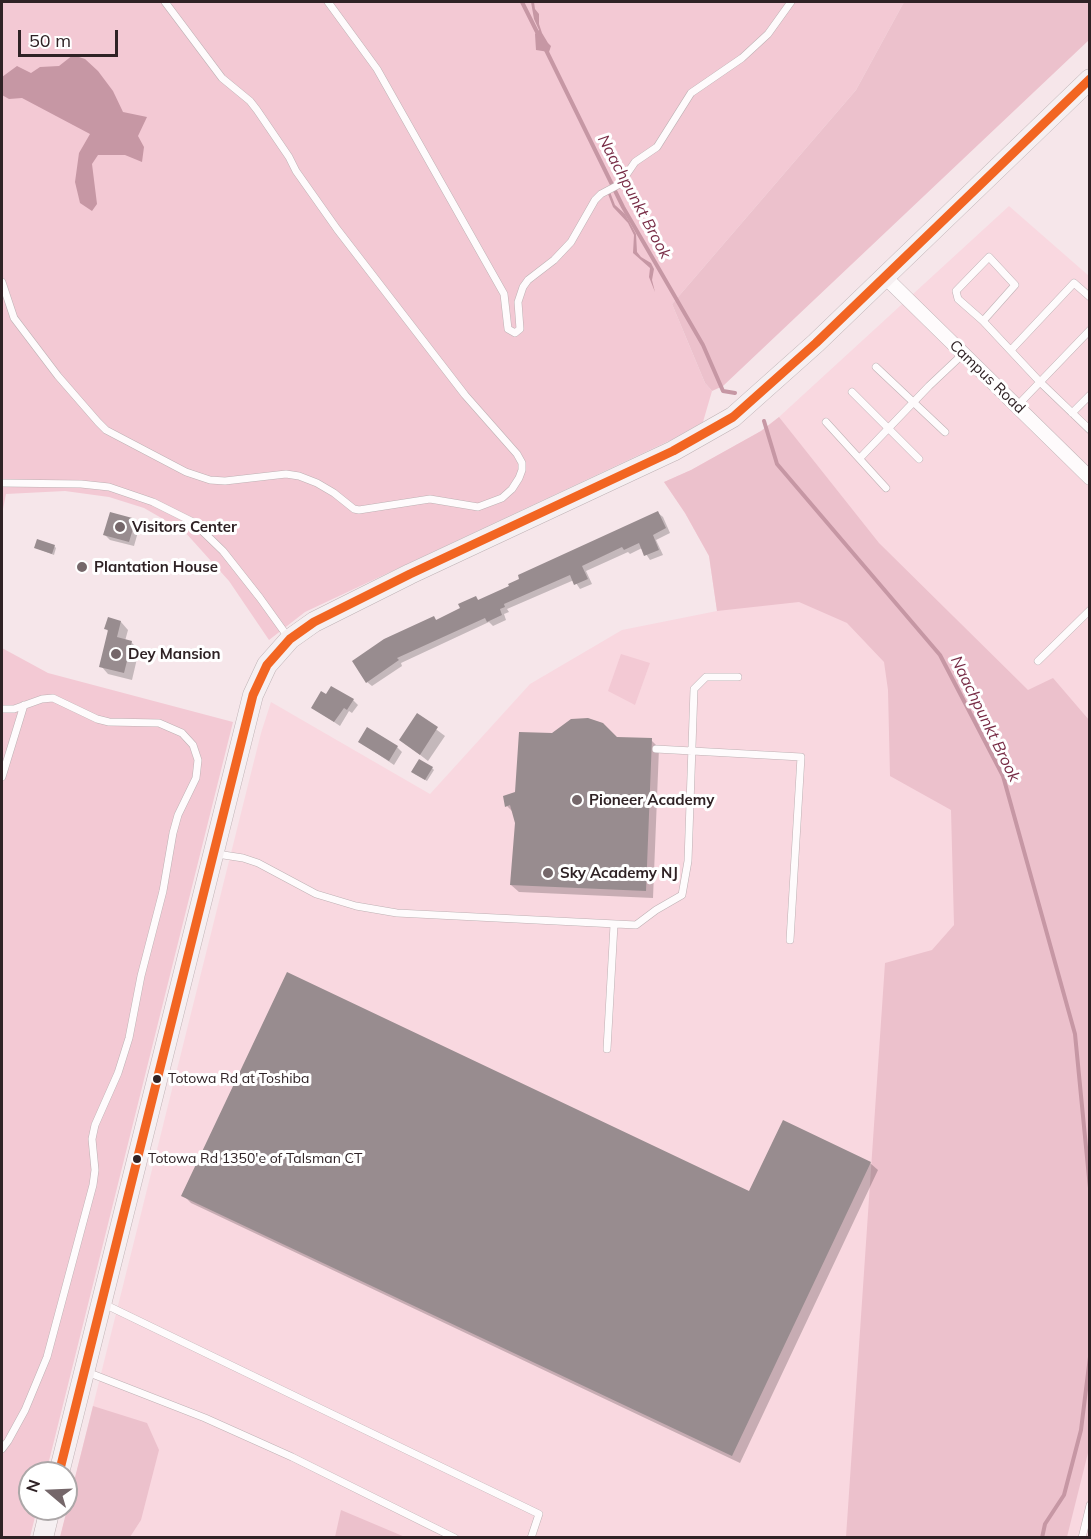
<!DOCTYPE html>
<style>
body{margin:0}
#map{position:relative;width:1091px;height:1539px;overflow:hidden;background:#f6e6ea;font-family:Mulish,sans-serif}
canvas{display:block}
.frame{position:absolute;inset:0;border:3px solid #2f2225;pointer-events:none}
.north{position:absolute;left:18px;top:1461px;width:60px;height:60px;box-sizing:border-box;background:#fff;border:2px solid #aca7a8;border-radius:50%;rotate:289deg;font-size:16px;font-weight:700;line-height:24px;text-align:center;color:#2f2225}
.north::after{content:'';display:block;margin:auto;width:21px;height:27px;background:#75676a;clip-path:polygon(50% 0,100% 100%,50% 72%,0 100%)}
.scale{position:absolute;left:18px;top:30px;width:100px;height:27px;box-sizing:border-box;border:3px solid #2f2225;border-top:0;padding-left:8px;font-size:18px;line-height:21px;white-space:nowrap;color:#2f2225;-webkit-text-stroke:4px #fff;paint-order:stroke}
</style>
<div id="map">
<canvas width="1091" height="1539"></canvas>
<div class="frame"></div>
<div class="north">N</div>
<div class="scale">50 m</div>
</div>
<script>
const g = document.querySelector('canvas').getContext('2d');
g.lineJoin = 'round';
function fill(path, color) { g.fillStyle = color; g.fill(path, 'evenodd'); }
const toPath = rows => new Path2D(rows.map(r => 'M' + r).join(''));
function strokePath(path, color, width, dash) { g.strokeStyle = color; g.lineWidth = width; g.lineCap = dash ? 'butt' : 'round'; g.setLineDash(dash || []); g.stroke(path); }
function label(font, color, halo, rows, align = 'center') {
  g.font = font + ' Mulish,sans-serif'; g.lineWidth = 6; g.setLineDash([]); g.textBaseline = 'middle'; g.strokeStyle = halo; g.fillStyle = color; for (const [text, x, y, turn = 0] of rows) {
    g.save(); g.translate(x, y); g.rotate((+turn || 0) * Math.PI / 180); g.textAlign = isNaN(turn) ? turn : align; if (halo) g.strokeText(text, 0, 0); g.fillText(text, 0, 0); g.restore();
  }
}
fill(toPath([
 [1009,206,1089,276,1089,1537,60,1538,261,733,271,702,430,794,530,684,622,630,717,611,709,556,685,513,664,482,691,470,761,431,779,417]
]), '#f9d8e0');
fill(toPath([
 [2,2,904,2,856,90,672,304,705,383,712,391,703,422,671,440,305,612,269,640,229,581,184,531,144,508,109,497,65,491,6,494,2,514],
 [2,648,48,673,233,722,46,1473,30,1473,30,1509,37,1509,30,1537,2,1537],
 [621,654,650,663,635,705,608,691]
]), '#f3c9d4');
fill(toPath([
 [904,2,1089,2,1089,40,723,386,712,391,705,383,672,304,856,90],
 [779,417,879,543,1028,690,1053,678,1089,720,1090,1445,1067,1537,846,1537,885,963,932,950,954,925,951,810,890,776,888,690,884,662,847,623,799,602,717,611,709,556,685,513,664,482,691,470,761,431],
 [93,1406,147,1423,159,1450,141,1520,130,1537,60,1537],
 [341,1510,405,1537,335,1537]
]), '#ecc1cc');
fill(toPath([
 [531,2,534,2,535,9,539,14,539,24,542,33,548,43,551,46,549,52,536,50,535,34,539,30,534,19],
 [73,55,85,59,98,71,113,91,123,112,147,117,138,136,144,147,142,162,125,155,98,155,92,164,97,204,92,211,80,203,75,182,79,153,90,134,22,98,9,99,2,95,2,77,17,66,31,73,40,67,59,66],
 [610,192,615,205,625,214,636,234,637,252,641,257,651,263,654,269,652,280,655,292,649,277,650,268,633,253,634,235,628,223,613,207,608,194]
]), '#c697a4');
fill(toPath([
 [658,513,663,517,670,533,656,540,663,555,650,560,642,548,630,554,628,552,586,571,592,584,580,589,574,580,507,609,509,612,504,614,506,620,493,626,489,622,401,663,402,666,372,686,367,682,434,618,437,621,462,609,476,598,479,601],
 [135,520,140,525,134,546,110,540,105,535],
 [54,546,56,548,54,555,36,548],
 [121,622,128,630,125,641,131,642,139,650,132,680,108,674,101,666,109,632,106,629],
 [353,700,358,705,352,713,349,711,340,726,313,708],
 [417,715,445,736,428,761,401,740],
 [616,738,651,740,659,748,653,898,519,892,511,885,516,823,514,813,507,806,516,794],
 [360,742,397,747,402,752,394,765],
 [432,768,434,770,427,781,415,774],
 [870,1163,878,1170,740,1463,191,1203,183,1195,750,1193]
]), '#0003');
strokePath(toPath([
 [522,2,539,36],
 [545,48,623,207,703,345,723,391,735,393],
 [764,421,777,464,940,655,1003,776,1075,1034,1090,1188],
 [1042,1538,1045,1524,1064,1495,1081,1430,1090,1357]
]), '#c697a4', 4);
fill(toPath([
 [658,511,666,528,653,535,659,550,644,556,639,543,624,550,622,547,582,566,588,579,574,585,570,575,504,604,505,607,500,609,502,615,487,622,485,618,397,658,399,660,366,683,352,661,384,639,434,616,436,620,460,608,458,604,476,596,478,600,509,586,508,584,519,579,518,575],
 [110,512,136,519,129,542,103,535],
 [37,539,55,545,52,554,34,548],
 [108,617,121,621,117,637,132,641,124,673,99,667,108,630,104,629],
 [331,686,354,699,347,710,344,708,334,722,311,708,321,691,326,694],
 [417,713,438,727,420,755,399,740],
 [588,718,603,723,617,737,652,738,646,891,510,885,515,823,510,805,505,807,503,796,515,792,519,732,552,733,571,719],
 [367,727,398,746,389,761,358,742],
 [419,759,433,767,425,780,411,772],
 [287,972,749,1191,783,1120,871,1162,732,1456,181,1196]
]), '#988c8f');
const lane = toPath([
 [328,2,377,69,504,294,508,329,515,333,520,329,518,302,523,287,528,280,554,260,571,242,595,200,601,194,620,184,635,162,657,147,691,93,742,58,768,34,791,2],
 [2,282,14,318,58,376,98,422,106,430,186,472,210,480,225,481,286,474,299,476,317,483,334,493,354,509,359,510,430,499,478,507,502,498,512,489,519,478,522,470,522,463,517,454,465,395,337,229,296,171,289,157,257,110,250,101,222,78,165,2],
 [983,321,1015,285,989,257,956,291,958,299,983,321,1040,382,1090,430],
 [1011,350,1074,283,1090,297],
 [876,367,945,432],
 [852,392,919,459],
 [1017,406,1090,330],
 [1072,413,1090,395],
 [826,422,886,488],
 [860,458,929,386,963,354],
 [2,483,81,484,109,487,153,502,193,522,223,551,260,598,288,637],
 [1038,661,1090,610],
 [2,709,14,709,42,699,53,698,97,719,109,722,159,723,182,733,193,745,198,760,196,778,178,815,173,833,163,891,141,976,129,1038,118,1073,95,1125,92,1139,95,1170,93,1185,47,1357,25,1410,8,1441,2,1449],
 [656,749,801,757,790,940],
 [2,777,24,705],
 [217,854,243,858,258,863,316,894,356,906,397,913,636,925,656,910,682,895,688,861,694,689,706,677,738,677],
 [607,1049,614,925],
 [102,1303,539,1514,531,1538],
 [87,1372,205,1418,292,1457,455,1538],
 [1082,1538,1090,1505]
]);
const street = toPath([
 [884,276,1090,478]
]);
const secondary = toPath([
 [59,1473,253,695,267,665,290,639,314,622,410,574,673,451,733,417,816,343,1090,79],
 [43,1538,50,1509]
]);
strokePath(lane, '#beb1b4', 8);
strokePath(street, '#beb1b4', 15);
strokePath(secondary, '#beb1b4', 21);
strokePath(lane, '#fefbfc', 7);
strokePath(street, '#fefbfc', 14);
strokePath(secondary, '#f6f0f2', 20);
strokePath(toPath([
 [59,1473,253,695,267,665,290,639,314,622,410,574,673,451,733,417,816,343,1090,79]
]), '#f26522', 9);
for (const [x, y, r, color] of [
 [120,527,6,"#75676a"],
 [82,567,6,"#75676a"],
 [116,654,6,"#75676a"],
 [577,800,6,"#75676a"],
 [548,873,6,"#75676a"],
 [157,1079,5,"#2f2225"],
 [137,1159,5,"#2f2225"]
]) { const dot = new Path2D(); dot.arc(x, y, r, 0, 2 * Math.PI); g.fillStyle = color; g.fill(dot); strokePath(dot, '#fff', 2); }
label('14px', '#2f2225', '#fff', [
 ["Totowa Rd at Toshiba",168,1079],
 ["Totowa Rd 1350'e of Talsman CT",148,1159]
], 'left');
label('15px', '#2f2225', '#fff', [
 ["Campus Road",987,377,44]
]);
label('bold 15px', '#2f2225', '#fff', [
 ["Visitors Center",132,527],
 ["Plantation House",94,567],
 ["Dey Mansion",128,654],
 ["Pioneer Academy",589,800],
 ["Sky Academy NJ",560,873]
], 'left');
label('italic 16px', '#782c46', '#fff', [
 ["Naachpunkt Brook",634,197,62],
 ["Naachpunkt Brook",985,719,64]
]);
</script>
